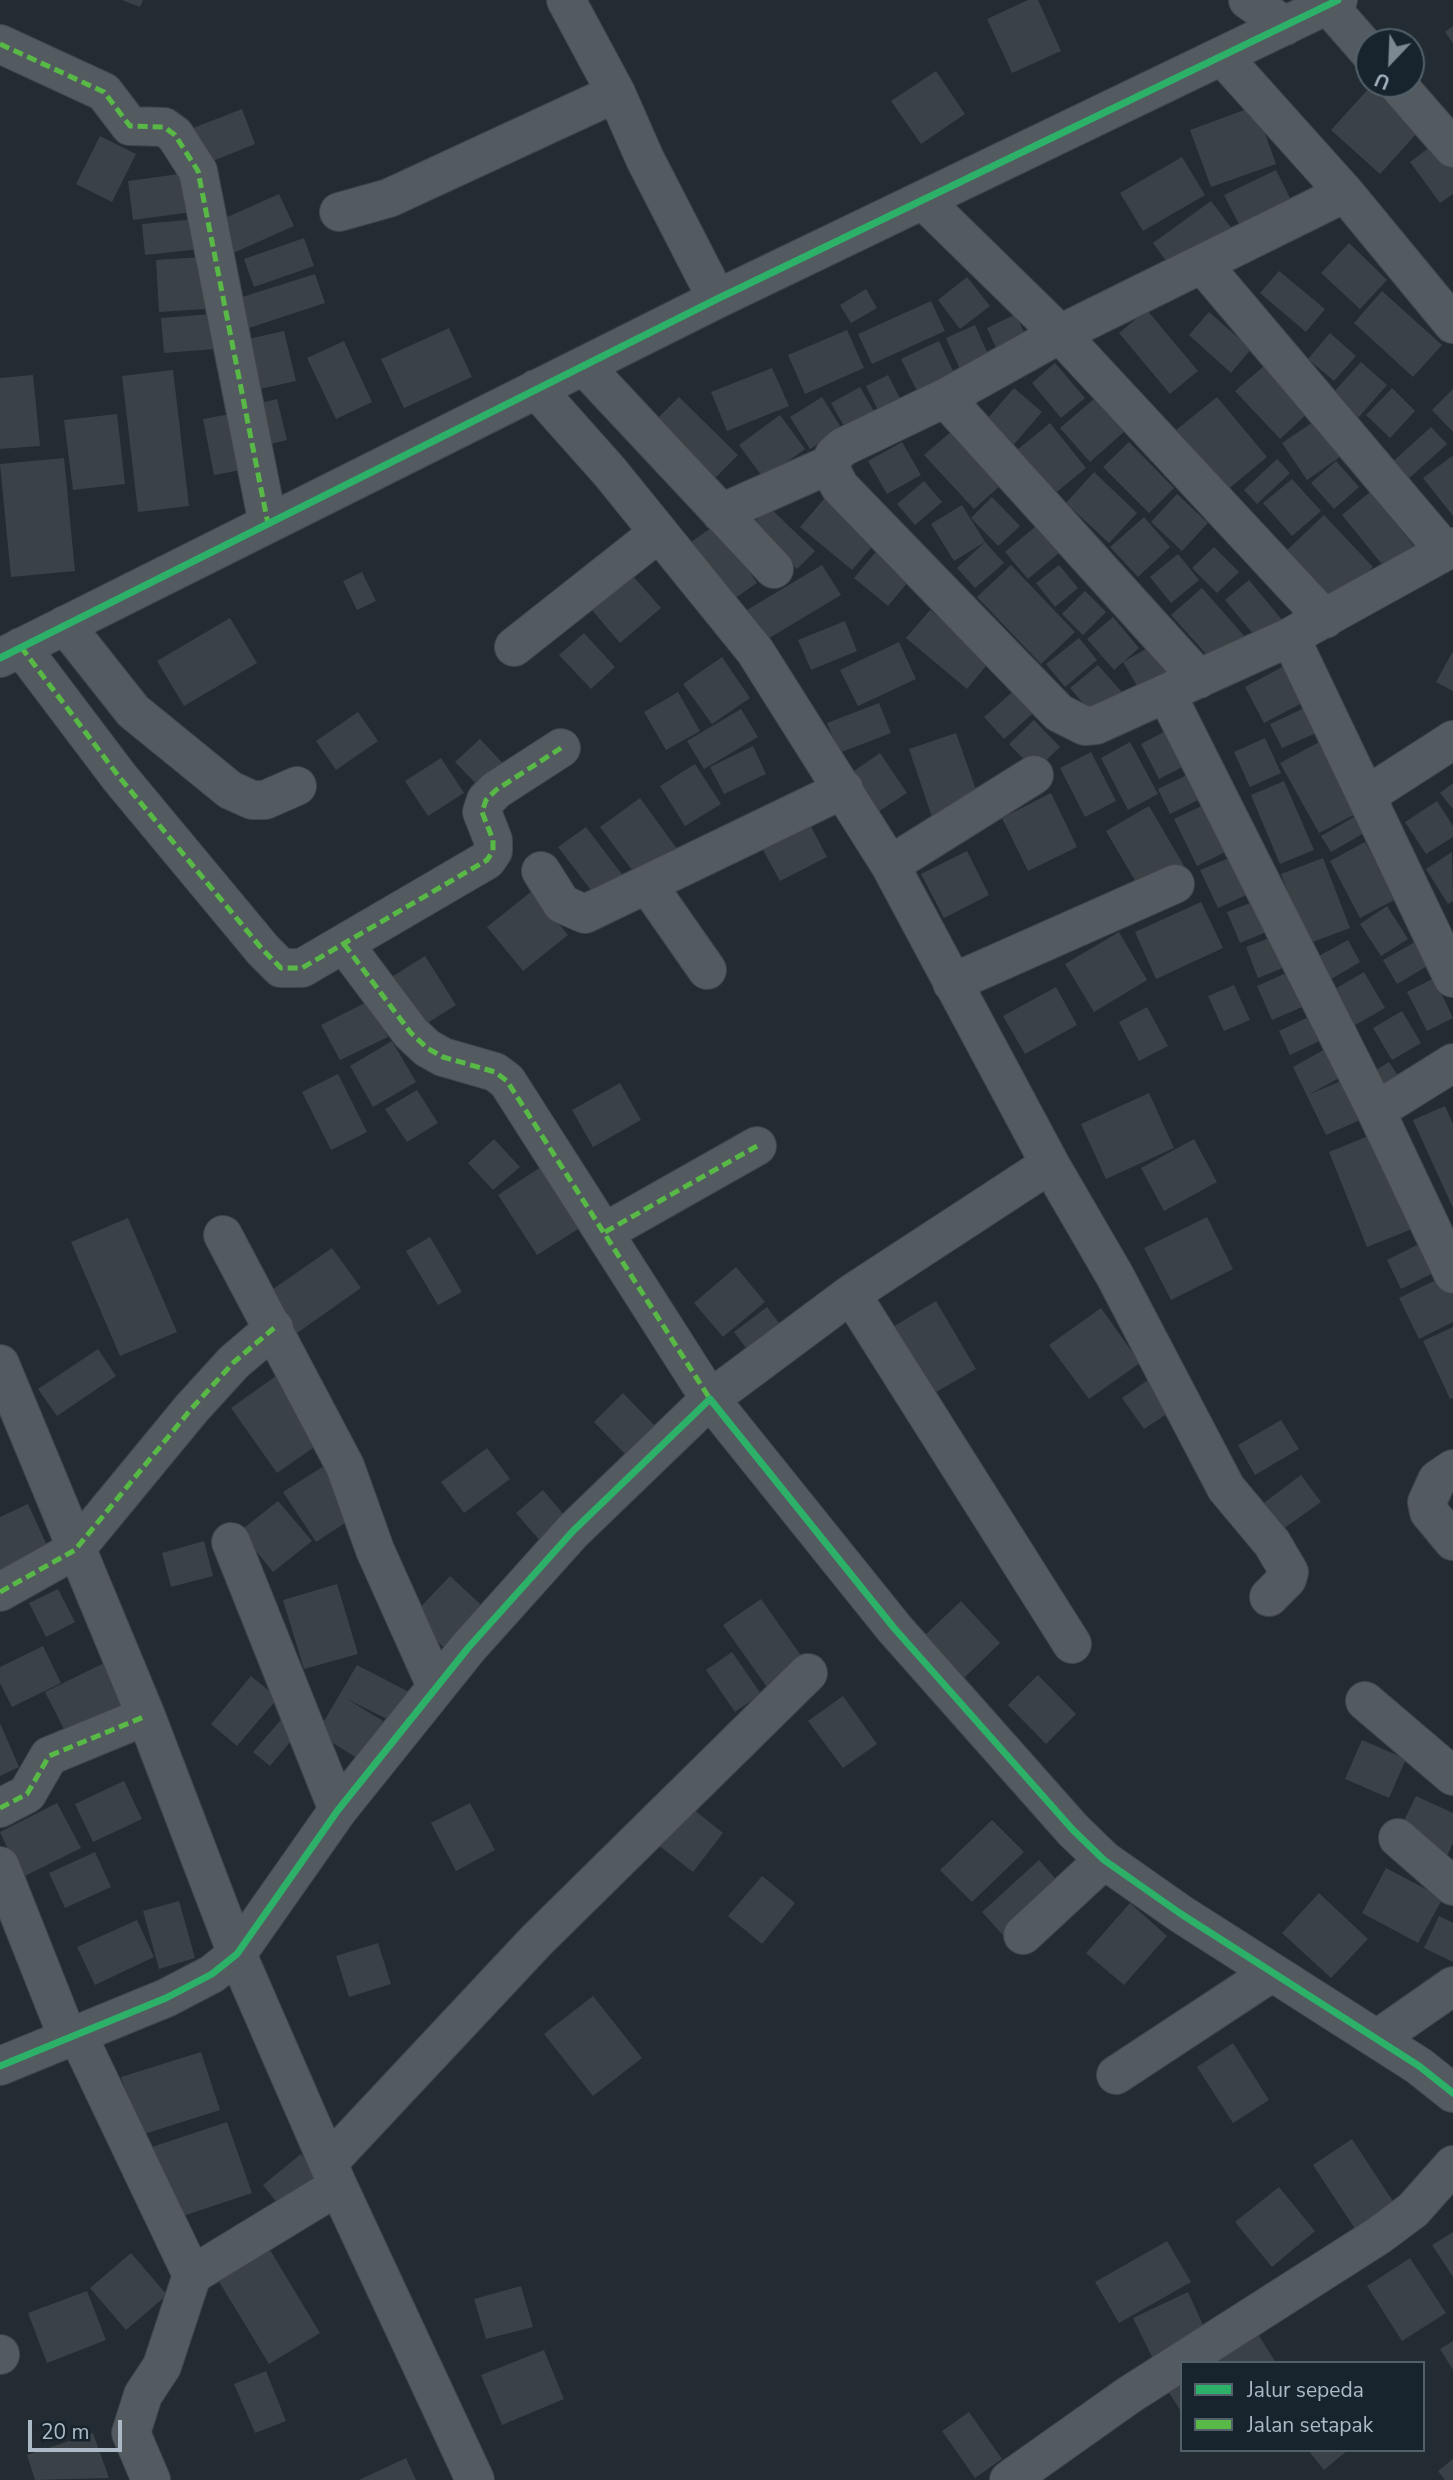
<!DOCTYPE html>
<style>
body{margin:0}
#map{position:relative;width:1453px;height:2480px;overflow:hidden;background:#232c32;font-family:"Nunito Sans",sans-serif}
canvas{display:block}
.legend{position:absolute;left:1180px;top:2361px;width:245px;height:91px;box-sizing:border-box;background:#17242d;border:2px solid #52606a;margin:0;padding:9px 12px;list-style:none;font-size:21px;color:#abbac6}
.legend li{display:flex;align-items:center;gap:14px;height:35px}
.legend b{width:35px;border:2px solid #52606a}
.north{position:absolute;left:1355px;top:28px;width:70px;height:70px;box-sizing:border-box;background:#17242d;border:2px solid #52606a;border-radius:50%;rotate:203deg;font-size:19px;font-weight:700;line-height:28px;text-align:center;color:#abbac6}
.north::after{content:'';display:block;margin:auto;width:24px;height:32px;background:#7b8892;clip-path:polygon(50% 0,100% 100%,50% 72%,0 100%)}
.scale{position:absolute;left:28px;top:2420px;width:94px;height:32px;box-sizing:border-box;border:4px solid #abbac6;border-top:0;padding-left:9px;font-size:21px;line-height:24px;white-space:nowrap;color:#abbac6;-webkit-text-stroke:5px #17242d;paint-order:stroke}
</style>
<div id="map">
<canvas width="1453" height="2480"></canvas>
<ul class="legend">
<li><b style="height:9px;background:#2db169"></b>Jalur sepeda</li>
<li><b style="height:9px;background:#58b947"></b>Jalan setapak</li>
</ul>
<div class="north">U</div>
<div class="scale">20 m</div>
</div>
<script>
const g = document.querySelector('canvas').getContext('2d');
g.lineJoin = 'round';
function fill(path, color) { g.fillStyle = color; g.fill(path, 'evenodd'); }
const toPath = rows => new Path2D(rows.map(r => 'M' + r).join(''));
function strokePath(path, color, width, dash) { g.strokeStyle = color; g.lineWidth = width; g.lineCap = dash ? 'butt' : 'round'; g.setLineDash(dash || []); g.stroke(path); }
fill(toPath([
 [122,0,143,0,140,7],
 [1028,0,1038,0,1061,51,1012,73,987,19],
 [1453,26,1453,43,1445,32],
 [936,71,965,114,921,144,891,101],
 [1370,87,1419,131,1380,174,1331,130],
 [1255,106,1276,164,1211,187,1190,130],
 [242,109,255,144,208,163,193,128],
 [100,136,136,154,112,202,76,184],
 [1439,140,1453,159,1453,194,1440,203,1410,162],
 [1182,157,1205,195,1143,231,1120,193],
 [1276,170,1294,206,1243,232,1224,195],
 [186,173,192,212,133,220,128,181],
 [279,194,294,226,231,254,216,222],
 [1211,201,1236,234,1177,276,1153,243],
 [198,219,201,249,145,255,142,224],
 [304,238,314,266,254,287,244,259],
 [1349,243,1387,280,1360,309,1321,273],
 [203,257,205,309,159,312,156,260],
 [1279,271,1325,309,1306,332,1260,293],
 [315,274,325,303,249,328,239,298],
 [967,277,990,306,960,329,938,300],
 [866,289,877,308,851,323,840,305],
 [1382,291,1442,345,1413,377,1354,323],
 [931,301,945,331,872,364,858,334],
 [1147,310,1198,371,1170,394,1119,333],
 [1209,312,1251,349,1231,373,1189,335],
 [212,314,215,349,164,353,161,318],
 [1016,314,1030,346,1001,359,987,328],
 [975,325,993,365,964,378,946,338],
 [449,328,472,377,404,408,381,359],
 [847,330,864,368,805,394,788,355],
 [284,331,296,381,251,391,239,341],
 [1330,333,1356,356,1334,381,1308,359],
 [344,341,372,402,336,419,307,358],
 [939,341,954,373,917,391,901,359],
 [1361,362,1387,385,1358,418,1332,394],
 [1055,363,1085,398,1061,418,1032,383],
 [1264,366,1308,413,1280,439,1235,391],
 [772,368,789,406,727,431,711,392],
 [173,370,189,506,138,512,122,376],
 [33,375,40,446,0,449,0,378],
 [888,375,904,406,882,418,866,386],
 [860,387,878,418,849,435,831,403],
 [1014,388,1042,412,1009,450,981,426],
 [1392,388,1415,411,1390,438,1366,415],
 [1453,389,1453,432,1432,410],
 [679,397,738,455,709,484,650,426],
 [822,397,842,429,810,449,790,417],
 [1096,397,1126,430,1090,462,1060,428],
 [1217,397,1267,457,1226,491,1176,430],
 [277,399,287,440,258,447,248,406],
 [241,412,252,468,214,475,203,419],
 [117,414,125,484,73,490,64,420],
 [780,415,805,449,764,479,739,445],
 [1319,418,1344,454,1307,480,1282,443],
 [1050,423,1086,468,1053,495,1017,450],
 [1431,427,1447,444,1405,482,1389,465],
 [953,430,1002,484,974,509,924,455],
 [902,442,921,475,887,494,868,461],
 [1129,442,1174,488,1149,513,1103,467],
 [1452,456,1453,458,1453,516,1423,478],
 [64,458,75,571,11,577,0,464],
 [1277,459,1290,473,1257,504,1244,490],
 [1336,461,1359,487,1334,509,1311,483],
 [1094,472,1137,513,1109,543,1066,503],
 [1292,479,1321,511,1292,536,1263,503],
 [924,481,942,502,915,525,897,504],
 [1370,492,1417,550,1389,573,1342,515],
 [1177,494,1208,523,1182,551,1151,522],
 [992,497,1020,526,998,546,971,518],
 [824,499,876,542,852,570,800,527],
 [962,505,985,542,954,561,931,524],
 [769,507,815,551,797,569,751,526],
 [1324,515,1373,567,1333,603,1285,552],
 [1144,517,1170,547,1138,577,1110,547],
 [717,524,757,583,728,603,688,544],
 [1036,526,1059,553,1028,579,1005,552],
 [985,542,1004,563,975,588,957,568],
 [1214,547,1239,572,1217,593,1192,568],
 [879,548,913,576,888,606,854,578],
 [1178,554,1199,580,1171,603,1150,577],
 [822,565,841,595,766,640,747,610],
 [1011,565,1075,632,1041,664,977,597],
 [1059,565,1078,588,1055,607,1036,583],
 [362,572,376,601,357,610,343,581],
 [632,575,661,608,620,643,591,609],
 [1249,580,1288,627,1264,647,1225,600],
 [1202,588,1246,638,1216,665,1171,615],
 [1085,591,1106,612,1083,635,1062,614],
 [930,610,991,660,967,689,906,638],
 [1113,617,1139,648,1114,670,1087,639],
 [230,618,257,663,184,706,157,661],
 [845,621,857,651,811,670,798,640],
 [584,633,615,667,591,689,559,655],
 [1079,638,1097,660,1065,687,1046,664],
 [899,642,916,679,858,706,840,670],
 [1153,645,1175,682,1145,699,1123,662],
 [1453,651,1453,691,1436,682],
 [722,657,750,698,712,724,683,684],
 [1098,665,1127,698,1099,722,1070,688],
 [1284,666,1304,702,1264,723,1245,687],
 [1018,687,1038,709,1004,739,984,717],
 [678,692,700,731,666,750,644,712],
 [879,703,891,733,839,753,827,723],
 [1311,705,1323,730,1282,748,1270,724],
 [741,709,758,737,704,769,687,741],
 [358,712,378,741,336,770,316,741],
 [1034,720,1060,747,1035,771,1009,744],
 [1175,726,1194,761,1159,779,1141,744],
 [956,733,981,804,933,820,909,749],
 [1265,738,1281,773,1250,787,1234,752],
 [1327,738,1365,809,1319,833,1280,763],
 [480,739,510,771,486,794,455,762],
 [1130,742,1158,794,1128,810,1101,758],
 [753,746,766,774,724,794,710,767],
 [1091,752,1116,801,1085,817,1060,768],
 [880,753,907,793,878,812,851,773],
 [441,758,464,793,428,816,405,781],
 [695,764,721,804,685,826,660,786],
 [1193,772,1206,796,1170,814,1158,789],
 [1284,781,1314,850,1280,864,1251,795],
 [1453,783,1453,809,1440,793],
 [1051,793,1077,847,1028,871,1002,818],
 [640,798,680,853,641,882,600,827],
 [1437,801,1453,826,1453,837,1426,854,1405,822],
 [1208,803,1231,849,1197,866,1174,819],
 [1149,806,1187,871,1144,896,1106,831],
 [805,815,827,857,780,881,757,839],
 [1354,817,1364,833,1331,852,1321,836],
 [586,827,627,881,600,902,558,847],
 [1365,842,1396,899,1360,918,1330,861],
 [967,851,989,895,944,918,921,874],
 [1452,852,1453,901,1448,904,1426,869],
 [1236,855,1253,892,1218,908,1200,870],
 [1323,858,1350,928,1307,944,1281,874],
 [532,891,568,935,523,971,487,927],
 [1258,900,1271,930,1240,943,1227,912],
 [1201,902,1223,948,1156,979,1135,932],
 [1387,906,1408,939,1381,956,1360,924],
 [1119,932,1147,980,1094,1012,1065,964],
 [1277,935,1290,965,1258,978,1246,947],
 [1348,940,1360,962,1328,981,1315,958],
 [1415,942,1429,965,1397,984,1383,960],
 [425,956,456,1005,421,1027,390,978],
 [1293,970,1309,1004,1272,1020,1257,986],
 [1364,972,1385,1008,1355,1025,1335,989],
 [1434,978,1453,1018,1427,1031,1407,992],
 [1234,985,1250,1020,1224,1031,1208,996],
 [1056,987,1077,1025,1025,1054,1003,1016],
 [369,1001,388,1037,340,1060,321,1025],
 [1147,1007,1168,1046,1139,1061,1119,1022],
 [1402,1011,1421,1043,1392,1060,1373,1028],
 [1317,1013,1328,1037,1290,1055,1279,1031],
 [392,1041,416,1082,373,1107,350,1066],
 [1327,1048,1343,1076,1308,1095,1350,1077,1367,1117,1326,1135,1293,1067],
 [1389,1062,1405,1086,1378,1103,1363,1078],
 [338,1074,367,1132,331,1150,302,1092],
 [620,1083,641,1120,593,1147,572,1110],
 [417,1090,438,1123,407,1142,385,1109],
 [1149,1093,1174,1148,1106,1179,1081,1124],
 [1445,1106,1453,1124,1453,1208,1413,1120],
 [1378,1132,1417,1227,1367,1247,1329,1152],
 [494,1139,520,1167,493,1190,468,1163],
 [1194,1139,1217,1182,1164,1211,1141,1168],
 [547,1163,586,1224,537,1255,498,1195],
 [1207,1217,1233,1269,1171,1300,1144,1248],
 [128,1218,177,1332,120,1356,71,1242],
 [430,1237,462,1292,438,1305,406,1251],
 [1425,1241,1439,1270,1401,1289,1387,1260],
 [332,1248,361,1288,297,1333,269,1292],
 [736,1267,765,1302,723,1337,694,1303],
 [1446,1275,1453,1290,1453,1322,1419,1339,1399,1298],
 [936,1301,976,1369,931,1395,891,1328],
 [767,1307,788,1335,755,1360,734,1332],
 [1101,1308,1140,1363,1089,1399,1049,1345],
 [1453,1327,1453,1398,1450,1399,1423,1341],
 [98,1349,116,1376,57,1416,38,1389],
 [276,1376,323,1441,277,1473,231,1408],
 [1148,1380,1170,1412,1144,1429,1122,1398],
 [623,1393,656,1427,626,1455,594,1422],
 [1281,1420,1299,1449,1255,1475,1238,1445],
 [487,1448,510,1479,464,1513,441,1482],
 [327,1464,359,1514,316,1542,283,1492],
 [1301,1475,1321,1502,1276,1534,1257,1508],
 [543,1490,575,1528,548,1550,516,1513],
 [278,1501,312,1541,273,1572,240,1531],
 [28,1504,50,1552,0,1575,0,1517],
 [204,1541,213,1576,171,1587,162,1553],
 [450,1576,493,1616,454,1657,411,1617],
 [337,1584,358,1654,304,1669,283,1600],
 [58,1589,75,1622,46,1637,29,1603],
 [761,1599,807,1664,769,1690,723,1625],
 [961,1601,1000,1643,964,1678,924,1636],
 [43,1646,61,1683,12,1707,0,1683,0,1667],
 [732,1652,761,1694,735,1712,706,1670],
 [104,1663,128,1709,69,1739,45,1692],
 [357,1665,411,1693,395,1723,347,1699,383,1721,360,1760,317,1733],
 [1038,1675,1076,1714,1046,1744,1008,1705],
 [251,1676,278,1698,237,1746,211,1724],
 [843,1696,877,1744,843,1768,808,1721],
 [285,1715,301,1729,270,1766,253,1752],
 [0,1723,19,1767,0,1776],
 [1362,1740,1406,1759,1389,1798,1345,1779],
 [124,1781,142,1819,93,1842,75,1804],
 [1416,1796,1453,1813,1453,1843,1447,1856,1398,1833],
 [684,1802,723,1833,693,1872,653,1841],
 [57,1803,81,1848,21,1878,0,1832],
 [470,1803,495,1850,456,1871,431,1823],
 [992,1820,1024,1852,972,1902,940,1870],
 [95,1852,111,1887,65,1908,49,1873],
 [1039,1860,1067,1892,1010,1943,982,1912],
 [1386,1868,1443,1898,1418,1943,1362,1913],
 [762,1876,795,1903,762,1944,728,1916],
 [1319,1893,1368,1939,1331,1978,1282,1933],
 [179,1901,195,1958,159,1969,143,1911],
 [1130,1903,1167,1936,1124,1985,1086,1953],
 [1439,1916,1453,1923,1453,1962,1424,1948],
 [137,1920,154,1957,95,1985,77,1947],
 [378,1943,391,1984,349,1997,336,1956],
 [593,1996,642,2058,593,2096,544,2034],
 [1233,2043,1269,2100,1233,2123,1197,2067],
 [201,2052,220,2110,141,2135,121,2077],
 [227,2122,252,2193,174,2219,149,2148],
 [1352,2139,1398,2209,1359,2235,1313,2165],
 [301,2154,323,2183,285,2213,263,2185],
 [1279,2187,1315,2231,1272,2267,1235,2222],
 [1453,2232,1453,2277,1432,2245],
 [1167,2241,1191,2282,1119,2323,1095,2282],
 [267,2245,320,2333,269,2364,215,2275],
 [131,2253,167,2295,126,2330,90,2288],
 [1410,2258,1446,2313,1402,2341,1367,2286],
 [521,2286,533,2327,486,2339,474,2299],
 [87,2291,106,2340,47,2363,28,2313],
 [1188,2292,1208,2336,1154,2361,1133,2318],
 [1256,2331,1276,2363,1206,2363],
 [1453,2341,1453,2370,1440,2349],
 [544,2350,564,2399,502,2425,481,2375],
 [266,2371,286,2421,255,2433,234,2384],
 [1182,2378,1182,2413,1166,2388],
 [969,2412,1002,2459,975,2478,942,2431],
 [93,2433,109,2478,35,2480,27,2455],
 [1308,2450,1348,2450,1324,2470],
 [406,2458,416,2480,359,2480],
 [1453,2459,1453,2480,1445,2480,1438,2471]
]), '#3a4247');
const minor = toPath([
 [566,0,616,93,645,159,717,299],
 [1248,0,1285,26],
 [1328,5,1369,52],
 [0,44,104,92,130,126,164,127,175,135,198,171,268,524],
 [1223,57,1345,193,1453,324],
 [1397,84,1453,148],
 [1345,193,1060,334,945,398,843,447,834,455,831,464,833,474,840,487,1059,713,1085,726,1096,725,1290,637,1453,547],
 [924,201,1060,334,1325,619],
 [339,212,389,198,616,93],
 [1203,265,1445,551],
 [584,366,774,569],
 [536,389,609,471,755,651,890,865,1050,1164,1115,1276,1226,1488,1272,1543,1289,1572,1287,1579,1269,1597],
 [945,398,1199,679],
 [721,513,831,464],
 [65,625,133,711,230,790,252,800,265,800,297,786],
 [1290,637,1453,978],
 [21,647,120,778,263,950,281,968,302,968,487,860,493,851,493,840,482,812,486,800,496,790,561,748],
 [514,647,657,534],
 [0,658,717,299,1338,0],
 [1166,693,1376,1111,1453,1274],
 [1366,796,1453,740],
 [890,865,1034,775],
 [541,871,562,904,585,914,844,789],
 [647,884,707,970],
 [344,944,411,1033,427,1048,443,1057,495,1072,507,1081,710,1399,851,1294,1050,1164],
 [952,983,1175,884],
 [1376,1111,1453,1063],
 [605,1232,757,1146],
 [223,1235,345,1466,375,1550,436,1686],
 [851,1294,1072,1644],
 [0,1364,146,1716,237,1954,338,2186,475,2480],
 [1453,1469,1437,1480,1427,1502,1429,1512,1453,1541],
 [231,1542,338,1810],
 [0,1592,75,1550,192,1408,234,1362,274,1328],
 [1365,1701,1453,1776],
 [0,1808,27,1794,49,1756,146,1716],
 [1398,1838,1453,1886],
 [0,1866,68,2038],
 [1023,1935,1104,1860],
 [78,2036,192,2275],
 [1377,2039,1453,1986],
 [0,2066,166,1998,212,1974,237,1954,338,1810,468,1648,573,1531,710,1399,894,1628,1073,1830,1104,1860,1181,1914,1419,2066,1453,2093],
 [1116,2075,1271,1973],
 [329,2162,536,1941,808,1673],
 [0,2354,0,2355],
 [151,2480,131,2433,143,2395,162,2366,192,2275,338,2186],
 [1009,2480,1129,2395,1378,2236,1413,2210,1453,2165]
]);
strokePath(minor, '#40464b', 40);
strokePath(minor, '#535b61', 38);
strokePath(toPath([
 [0,44,104,92,130,126,164,127,175,135,198,171,268,524],
 [21,647,120,778,263,950,281,968,302,968,487,860,493,851,493,840,482,812,486,800,496,790,561,748],
 [344,944,411,1033,427,1048,443,1057,495,1072,507,1081,710,1399],
 [605,1232,757,1146],
 [0,1592,75,1550,192,1408,234,1362,274,1328],
 [0,1808,27,1794,49,1756,146,1716]
]), '#58b947', 5, [10, 5]);
strokePath(toPath([
 [0,658,717,299,1338,0],
 [0,2066,166,1998,212,1974,237,1954,338,1810,468,1648,573,1531,710,1399,894,1628,1073,1830,1104,1860,1181,1914,1419,2066,1453,2093]
]), '#2db169', 7);
</script>
